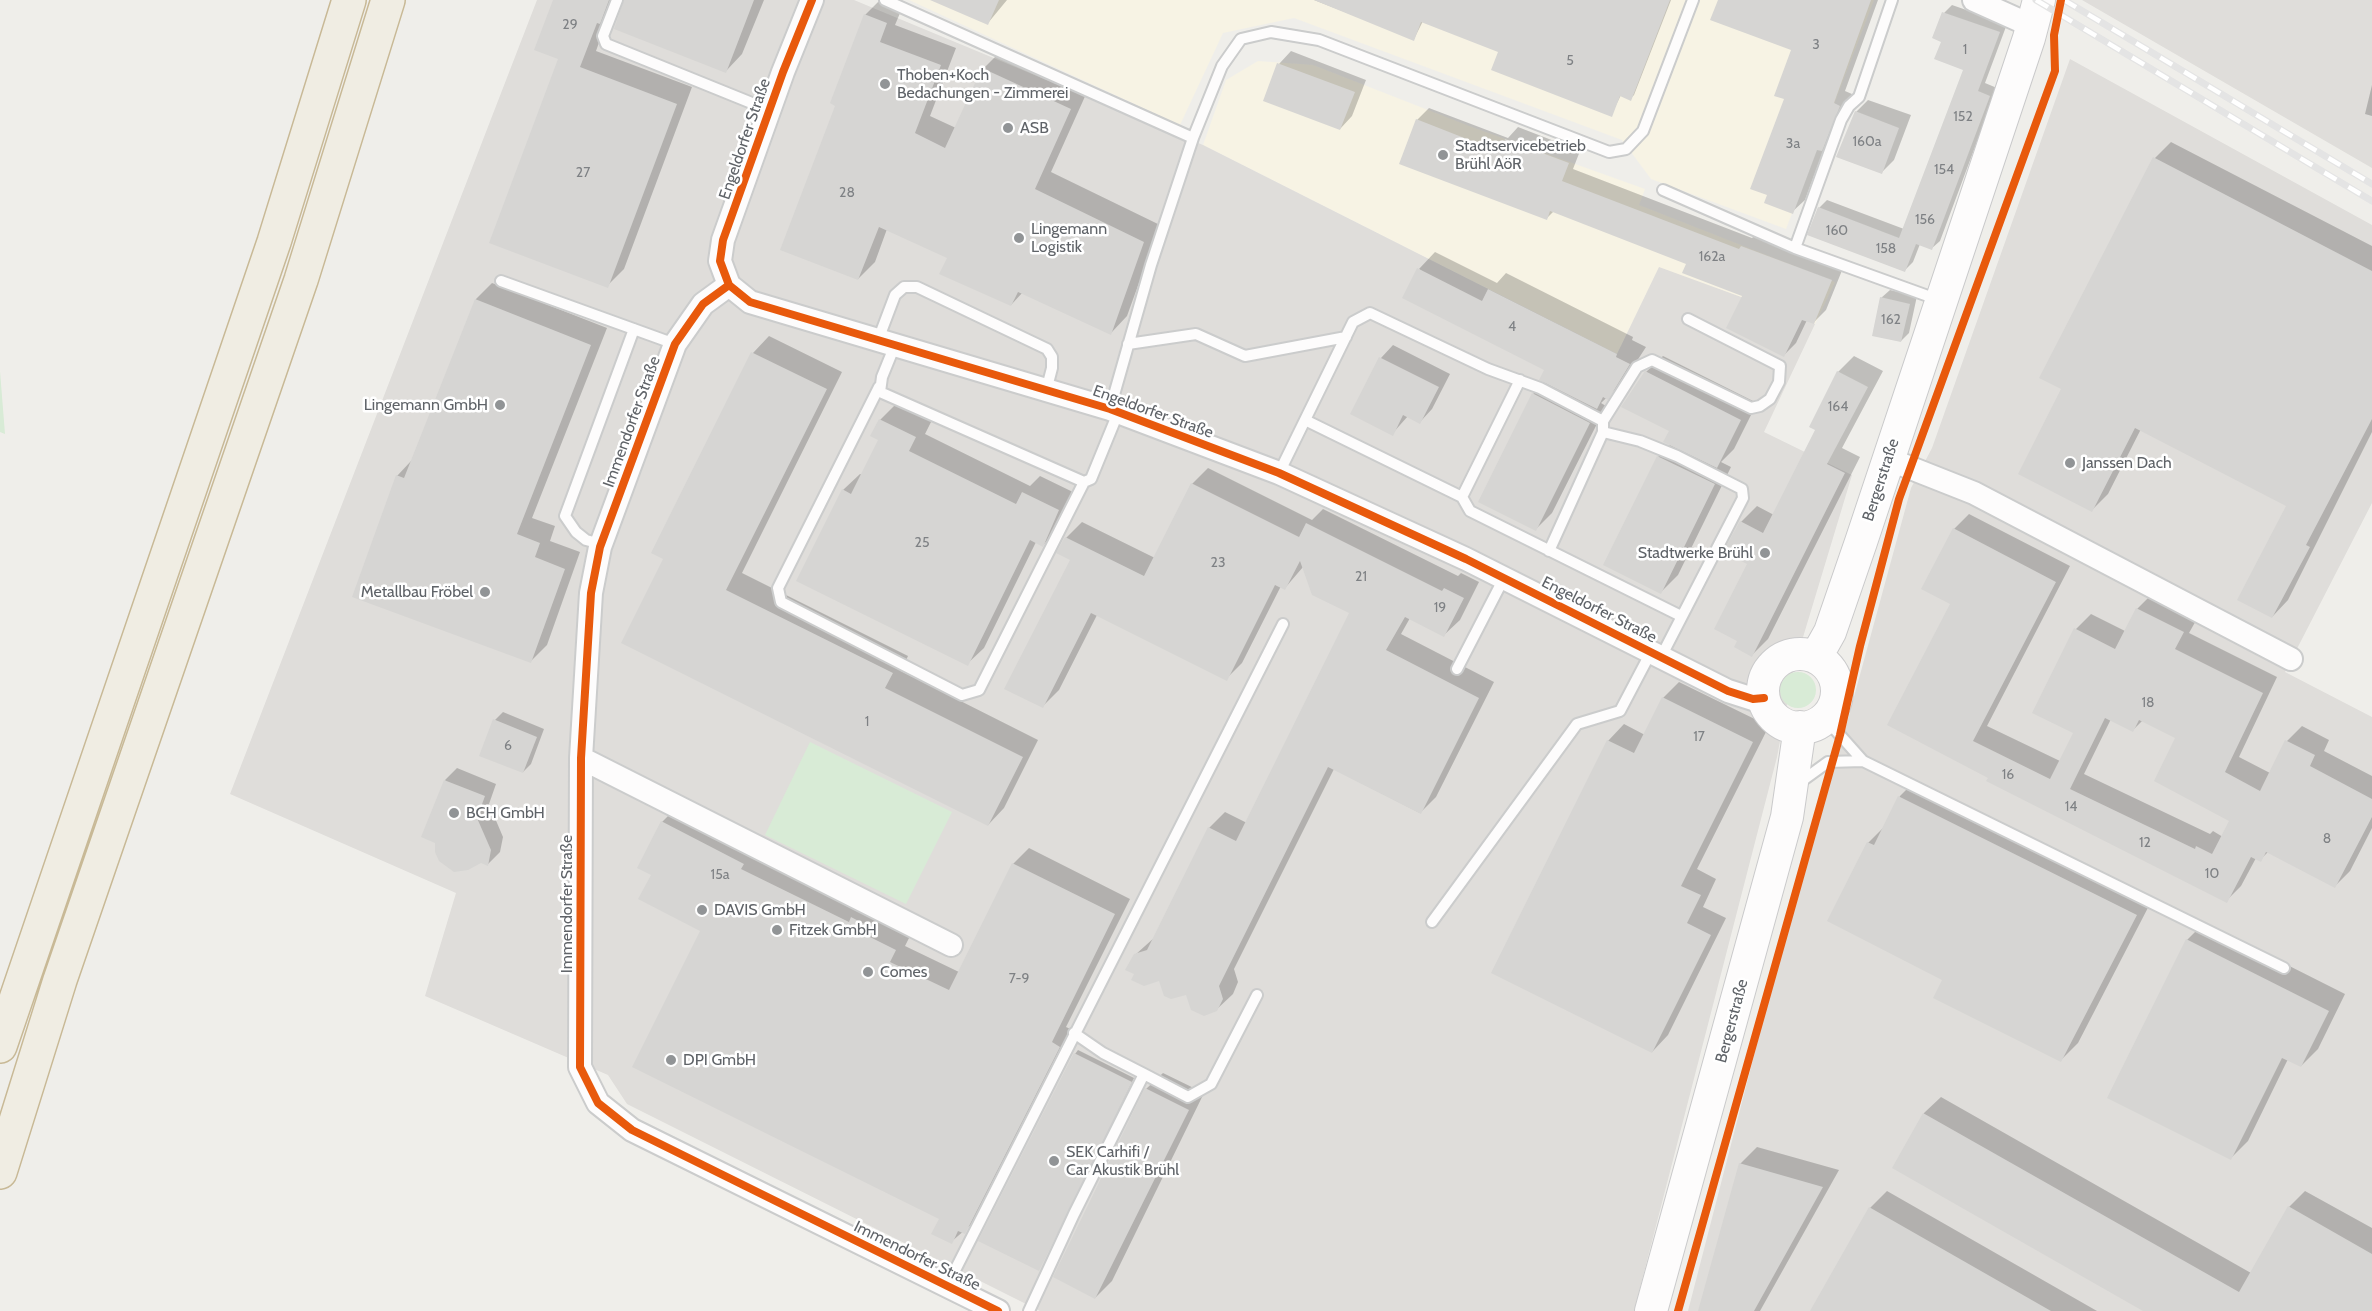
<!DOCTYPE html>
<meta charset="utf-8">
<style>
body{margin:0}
canvas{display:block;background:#efeeea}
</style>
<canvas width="2372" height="1311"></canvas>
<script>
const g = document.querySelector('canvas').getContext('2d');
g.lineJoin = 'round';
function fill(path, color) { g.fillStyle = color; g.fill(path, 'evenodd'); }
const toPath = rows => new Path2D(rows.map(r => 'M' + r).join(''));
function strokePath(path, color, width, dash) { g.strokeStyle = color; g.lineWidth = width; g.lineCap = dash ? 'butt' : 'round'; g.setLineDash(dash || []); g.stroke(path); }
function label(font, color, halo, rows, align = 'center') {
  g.font = font + ' Cabin,sans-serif'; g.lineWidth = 5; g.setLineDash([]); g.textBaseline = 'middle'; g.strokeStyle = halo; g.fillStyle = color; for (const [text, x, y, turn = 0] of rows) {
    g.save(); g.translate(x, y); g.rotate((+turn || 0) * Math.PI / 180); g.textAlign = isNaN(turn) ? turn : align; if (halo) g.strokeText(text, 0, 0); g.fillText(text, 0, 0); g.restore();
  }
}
fill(toPath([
 [909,0,1874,0,1786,229,1651,179,1622,140,1294,18,1223,33,1180,125],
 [1258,61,1313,65,1469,126,1645,189,1639,205,1835,282,1815,324,1659,268,1617,354,1203,145,1226,80]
]), '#f7f3e4');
fill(toPath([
 [537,0,854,0,1203,145,1617,354,1659,267,1815,324,1764,432,1852,475,1794,667,1777,757,1634,1311,1040,1311,627,1104,608,1075,425,996,456,893,230,794],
 [2082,0,2372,0,2372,168],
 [2070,59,2372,225,2372,503,2285,672,2372,717,2372,1311,1688,1311,1811,835,1837,759,1911,488,1932,448]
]), '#dfddda');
fill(toPath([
 [0,371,5,434,0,432],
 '1780 690a18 18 0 1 1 36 0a18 18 0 1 1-36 0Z',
 [810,742,952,812,906,904,765,835]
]), '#d8ebd6');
fill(toPath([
 [555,0,618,0,610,11,596,51,692,87,624,269,607,286,560,58],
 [625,0,764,0,742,54,726,71],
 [880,0,903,6,895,25,956,48,930,116,956,128,983,69,1000,52,1087,92,1051,172,1160,225,1127,316,1111,333,1023,292,1011,305,949,257,887,229,875,262,858,279,837,105,865,15],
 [933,0,1007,0,988,23],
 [1314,0,1671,0,1634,95,1630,99,1621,95,1611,115,1500,51,1423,21,1414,39],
 [1719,0,1878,0,1845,91,1852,94,1834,137,1825,146,1805,200,1792,212,1786,98,1793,49],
 [1952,5,2007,24,1985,83,1997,88,1940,241,1931,249,1920,244,1913,262,1904,271,1819,208,1827,200,1904,229,1965,69,1943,41,1944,13],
 [1291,51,1366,80,1352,116,1340,129,1279,64],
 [2372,85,2372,116,2365,114],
 [1868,100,1911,115,1894,160,1882,172,1856,112],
 [1429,108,1508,138,1518,127,1580,151,1573,169,1752,238,1755,235,1843,268,1826,310,1814,322,1807,320,1796,343,1784,355,1744,295,1688,263,1554,211,1546,219,1417,120],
 [2171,142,2372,246,2372,432,2288,600,2272,617,2288,505,2141,429,2108,494,2092,510,2063,389,2155,158],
 [1435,252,1497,283,1506,273,1633,337,1632,340,1646,347,1624,381,1601,403,1606,406,1552,513,1536,529,1533,394,1546,381,1546,369,1419,269],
 [492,283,607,328,532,518,555,526,550,541,580,552,547,645,531,661,397,476,412,460,476,299],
 [1890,290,1917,296,1909,333,1901,341,1881,298],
 [769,336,842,372,742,573,908,656,901,671,1038,740,1004,808,988,825,665,558,653,552,753,353],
 [1393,345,1450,374,1432,409,1420,422,1408,416,1392,434,1352,414,1381,358],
 [1663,356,1757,403,1734,449,1721,462,1731,467,1678,575,1661,592,1658,457,1671,444,1671,430,1646,372],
 [1854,356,1883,371,1842,448,1860,457,1768,639,1752,655,1749,564,1741,522,1757,506,1774,515,1817,430,1811,426,1838,372],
 [897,403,932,420,925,434,1030,486,1040,476,1075,493,1059,528,1043,545,1036,542,984,648,967,664,843,490,860,474,863,475,880,440,880,420],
 [1208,468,1312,520,1323,509,1458,576,1461,573,1479,582,1460,620,1444,635,1410,618,1401,634,1494,682,1436,797,1420,813,1334,769,1234,969,1238,982,1233,994,1216,1010,1160,979,1136,974,1135,955,1155,937,1209,828,1225,812,1247,823,1351,612,1303,567,1285,588,1281,586,1242,663,1226,679,1097,615,1059,690,1043,706,1072,559,1066,538,1082,522,1155,558,1192,484],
 [1969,514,2070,566,1987,726,2060,761,2075,733,2076,629,2091,614,2125,631,2137,609,2152,594,2198,617,2189,633,2277,677,2239,757,2270,773,2287,741,2302,726,2329,740,2324,751,2372,776,2372,828,2350,871,2335,886,2268,852,2260,860,2256,858,2241,886,2226,901,1889,725,1952,604,1954,529],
 [2111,719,2133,730,2143,720,2177,737,2231,820,2223,837,2213,831,2210,834,2084,774],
 [1679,682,1769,726,1697,869,1716,879,1703,907,1726,918,1668,1035,1652,1052,1608,741,1624,724,1645,735,1663,698],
 [503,712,544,729,531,764,523,772,495,720],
 [457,768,496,784,489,804,503,837,500,852,488,864,445,780],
 [1916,780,2153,898,2078,1043,2061,1060,1868,843,1884,827,1900,796],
 [677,807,911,934,905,946,959,972,1013,864,1029,848,1130,899,1066,1027,1075,1031,980,1217,951,1242,941,1218,653,874,662,822],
 [2204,923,2345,994,2318,1049,2301,1066,2288,1059,2248,1141,2231,1158,2187,940],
 [1078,1050,1134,1078,1039,1269,1075,1054],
 [1163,1073,1204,1093,1112,1281,1095,1298,1146,1089],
 [1941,1097,2251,1273,2289,1207,2305,1191,2372,1228,2372,1311,2146,1311,1894,1168,1924,1113],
 [1757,1147,1839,1170,1760,1311,1700,1311,1740,1164],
 [1887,1191,2097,1311,1812,1311,1870,1208]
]), '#0003');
fill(toPath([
 [553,0,609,0,600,24,597,23,580,67,677,104,608,288,489,243,558,59,534,50],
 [624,0,754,0,726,73,614,29],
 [930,0,999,0,988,25],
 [1314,0,1670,0,1631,101,1620,96,1612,117,1491,70,1498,52,1421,22,1414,41],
 [1718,0,1871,0,1834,103,1840,106,1822,151,1817,150,1793,214,1764,203,1767,195,1750,189,1784,99,1774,96,1791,50,1710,20],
 [1942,12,2000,32,1978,91,1990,96,1932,250,1916,244,1905,272,1807,235,1818,207,1899,238,1963,70,1934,59,1941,42,1932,38],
 [864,14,887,23,880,42,941,65,915,133,945,148,982,68,1071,109,1035,189,1144,242,1111,335,1018,292,1011,306,939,274,947,258,879,227,858,280,780,250,835,106,830,103],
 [1277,63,1355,92,1340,130,1263,101],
 [1855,111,1899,128,1882,174,1836,157],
 [1416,119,1500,152,1505,139,1569,163,1562,181,1739,249,1741,246,1832,280,1814,324,1802,320,1784,357,1726,328,1742,296,1682,273,1686,264,1550,211,1547,220,1399,164],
 [2153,157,2372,271,2372,419,2306,545,2310,547,2272,618,2237,600,2286,506,2135,428,2092,512,2018,474,2061,389,2039,378],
 [1417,268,1482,301,1488,289,1617,354,1616,357,1630,364,1608,400,1603,397,1597,409,1539,380,1544,370,1402,298],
 [1880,297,1910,304,1901,342,1872,336],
 [475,299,591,345,517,534,540,543,535,557,565,569,531,663,352,597,396,475,404,478],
 [751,352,827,389,726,590,893,673,885,688,1023,757,988,826,621,643,663,559,651,553],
 [1379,357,1439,387,1420,424,1403,415,1393,436,1350,414],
 [1645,371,1741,420,1717,468,1663,442,1669,431,1621,407],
 [1837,371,1868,387,1827,464,1845,473,1752,657,1734,647,1737,641,1714,629,1747,564,1723,552,1740,521,1763,533,1815,430,1809,427],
 [1532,393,1590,423,1536,531,1478,502],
 [879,419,916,437,909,451,1016,504,1022,492,1059,510,1043,547,1030,540,968,666,796,581,842,489,851,494,878,440,870,436],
 [1657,456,1715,484,1661,594,1603,565],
 [1191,483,1299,537,1306,523,1442,591,1444,588,1464,598,1444,637,1405,617,1386,650,1479,698,1421,814,1328,767,1219,986,1223,999,1217,1011,1204,1016,1191,1010,1186,995,1171,999,1164,996,1159,981,1144,986,1131,980,1134,974,1125,970,1134,954,1147,950,1208,827,1236,841,1349,613,1312,595,1300,561,1285,590,1275,585,1227,681,1091,613,1043,708,1004,689,1070,560,1056,553,1065,537,1144,576],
 [1953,528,2056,582,1973,741,2050,779,2073,733,2032,713,2074,628,2115,649,2136,608,2184,632,2175,649,2263,693,2225,772,2260,791,2285,740,2315,755,2310,766,2372,799,2372,817,2335,888,2266,852,2261,862,2251,857,2227,903,1986,781,1988,778,1887,725,1950,604,1921,589],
 [2105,718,2133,732,2139,720,2175,738,2154,781,2229,821,2212,854,2196,846,2195,849,2070,789],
 [1662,697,1753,742,1681,886,1701,895,1687,923,1711,935,1652,1053,1491,973,1607,740,1634,753],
 [493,719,537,737,523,773,479,756],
 [444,780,485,796,477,818,491,850,488,866,481,863,468,870,454,872,439,861,435,852,435,843,421,837],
 [1898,796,2137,915,2061,1062,1933,998,1942,980,1827,921,1867,842,1874,845],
 [661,821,744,864,741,869,849,922,851,917,870,927,866,935,896,950,890,962,949,990,1012,863,1115,914,1052,1042,1060,1047,965,1234,958,1231,952,1244,931,1234,939,1219,632,1067,700,931,638,899,651,875,637,868],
 [2186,939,2329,1011,2301,1067,2282,1058,2231,1160,2107,1098],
 [1074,1053,1132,1082,1039,1271,978,1241],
 [1145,1088,1189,1110,1095,1299,1053,1277],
 [1923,1113,2239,1292,2288,1206,2372,1254,2372,1311,2143,1311,1892,1168],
 [1739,1163,1823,1187,1754,1311,1698,1311],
 [1869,1207,2051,1311,1810,1311]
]), '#d6d5d3');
const lane = toPath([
 [617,0,603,36,606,44,769,110],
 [885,0,1193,138],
 [1663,190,1795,248,1939,300],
 [1795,248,1841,120,1849,106,1859,97,1892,0],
 [501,281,675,344],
 [878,340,895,295,904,287,917,287,1047,349,1052,357,1052,368,1046,391],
 [1128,344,1196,334,1245,356,1346,337],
 [895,345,882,377,880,392,1084,482,1091,479,1118,413],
 [879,387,778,588,781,602,962,695,979,690,1084,482],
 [1110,409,1151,265,1193,138,1222,66,1241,39,1271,32,1319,40,1609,152,1626,149,1643,131,1693,0],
 [1305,420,1462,497,1520,380],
 [1603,421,1637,367,1652,360,1751,408,1760,406,1770,399,1779,382,1780,366,1688,319],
 [1603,432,1640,441,1677,456,1742,489,1743,498,1661,657],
 [1279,473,1353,322,1370,313,1488,369,1540,388,1603,421,1603,432,1549,551],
 [1462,497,1470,511,1681,616],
 [601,544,586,540,576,532,565,516,634,329],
 [1457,669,1504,578],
 [1828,716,1831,725,1863,761,2284,968],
 [1799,783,1828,762,1863,761],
 [1432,922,1577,724,1620,711,1651,652],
 [1144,1074,1188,1097,1211,1084,1257,995],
 [947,1286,1283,624],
 [1029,1311,1074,1214,1144,1074,1103,1053,1074,1033]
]);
const street = toPath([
 [812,0,783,72,723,240,720,261,729,285,750,302,1110,409,1279,473,1466,559,1728,691,1753,699,1764,698],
 [1974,0,2032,26],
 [729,285,703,304,675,344,600,547,591,593,581,758,580,1067,598,1103,632,1130,998,1311],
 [1888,459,1974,493,2291,659],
 [581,758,951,945]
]);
const secondary = toPath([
 '1763 691a37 37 0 1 1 74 0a37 37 0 1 1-74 0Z',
 [1816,657,1830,632,1861,542,2029,38,2039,0],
 [1651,1311,1787,817,1800,727]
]);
const highway = toPath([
 [0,1046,274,242,349,0],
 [0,1172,60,980,301,280,388,0]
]);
strokePath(lane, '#cbcccc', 14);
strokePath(street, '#cbcccc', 26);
strokePath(secondary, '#cacacb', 34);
strokePath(highway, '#c8b996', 36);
strokePath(lane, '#fdfcfc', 10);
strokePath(street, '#fdfcfc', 22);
strokePath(secondary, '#fdfcfc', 32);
strokePath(highway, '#f0ede3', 33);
const rail = toPath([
 [2036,0,2372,201],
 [2064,0,2372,184]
]);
strokePath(rail, '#e4e4e4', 7);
strokePath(rail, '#fff', 4.5, [14]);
strokePath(toPath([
 [812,0,783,72,723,240,720,261,729,285,750,302,1110,409,1279,473,1466,559,1728,691,1753,699,1764,698],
 [729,285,703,304,675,344,600,547,591,593,581,758,580,1067,598,1103,632,1130,998,1311],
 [1678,1311,1840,735,1860,646,1899,499,2055,71,2054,35,2061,0]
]), '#e8590c', 8);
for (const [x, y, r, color] of [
 [885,84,6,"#919496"],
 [1008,128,6,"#919496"],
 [1443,155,6,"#919496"],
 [1019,238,6,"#919496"],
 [500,405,6,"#919496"],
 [2070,463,6,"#919496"],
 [1765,553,6,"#919496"],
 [485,592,6,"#919496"],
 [454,813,6,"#919496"],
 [702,910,6,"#919496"],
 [777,930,6,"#919496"],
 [868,972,6,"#919496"],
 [671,1060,6,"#919496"],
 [1054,1161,6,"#919496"]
]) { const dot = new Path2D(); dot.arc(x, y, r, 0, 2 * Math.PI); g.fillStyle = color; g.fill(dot); strokePath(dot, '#fff', 2); }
label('14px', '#7e8184', null, [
 ["29",570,25],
 ["3",1816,45],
 ["1",1965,50],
 ["5",1570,61],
 ["152",1963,117],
 ["160a",1867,142],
 ["3a",1793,144],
 ["154",1944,170],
 ["27",583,173],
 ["28",847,193],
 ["156",1925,220],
 ["160",1837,231],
 ["158",1886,249],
 ["162a",1712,257],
 ["162",1891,320],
 ["4",1512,327],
 ["164",1838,407],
 ["25",922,543],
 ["23",1218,563],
 ["21",1361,577],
 ["19",1440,608],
 ["18",2148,703],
 ["1",867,722],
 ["17",1699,737],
 ["6",508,746],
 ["16",2008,775],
 ["14",2071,807],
 ["8",2327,839],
 ["12",2145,843],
 ["10",2212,874],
 ["15a",720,875],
 ["7-9",1019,979]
]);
label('16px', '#5f6368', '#fff', [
 ["Thoben+Koch",897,75],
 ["Bedachungen - Zimmerei",897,93],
 ["ASB",1020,128],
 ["Stadtservicebetrieb",1455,146],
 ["Brühl AöR",1455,164],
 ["Lingemann",1031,229],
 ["Logistik",1031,247],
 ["Lingemann GmbH",488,405,"right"],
 ["Janssen Dach",2082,463],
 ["Stadtwerke Brühl",1753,553,"right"],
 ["Metallbau Fröbel",473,592,"right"],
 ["BCH GmbH",466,813],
 ["DAVIS GmbH",714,910],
 ["Fitzek GmbH",789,930],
 ["Comes",880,972],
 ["DPI GmbH",683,1060],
 ["SEK Carhifi /",1066,1152],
 ["Car Akustik Brühl",1066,1170]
], 'left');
label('16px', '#5f6368', '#fff', [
 ["Engeldorfer Straße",745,139,-71],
 ["Engeldorfer Straße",1153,412,20],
 ["Immendorfer Straße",632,422,-70],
 ["Bergerstraße",1881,480,-72],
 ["Engeldorfer Straße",1599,610,27],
 ["Immendorfer Straße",567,904,-90],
 ["Bergerstraße",1732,1021,-75],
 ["Immendorfer Straße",917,1256,26]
]);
</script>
